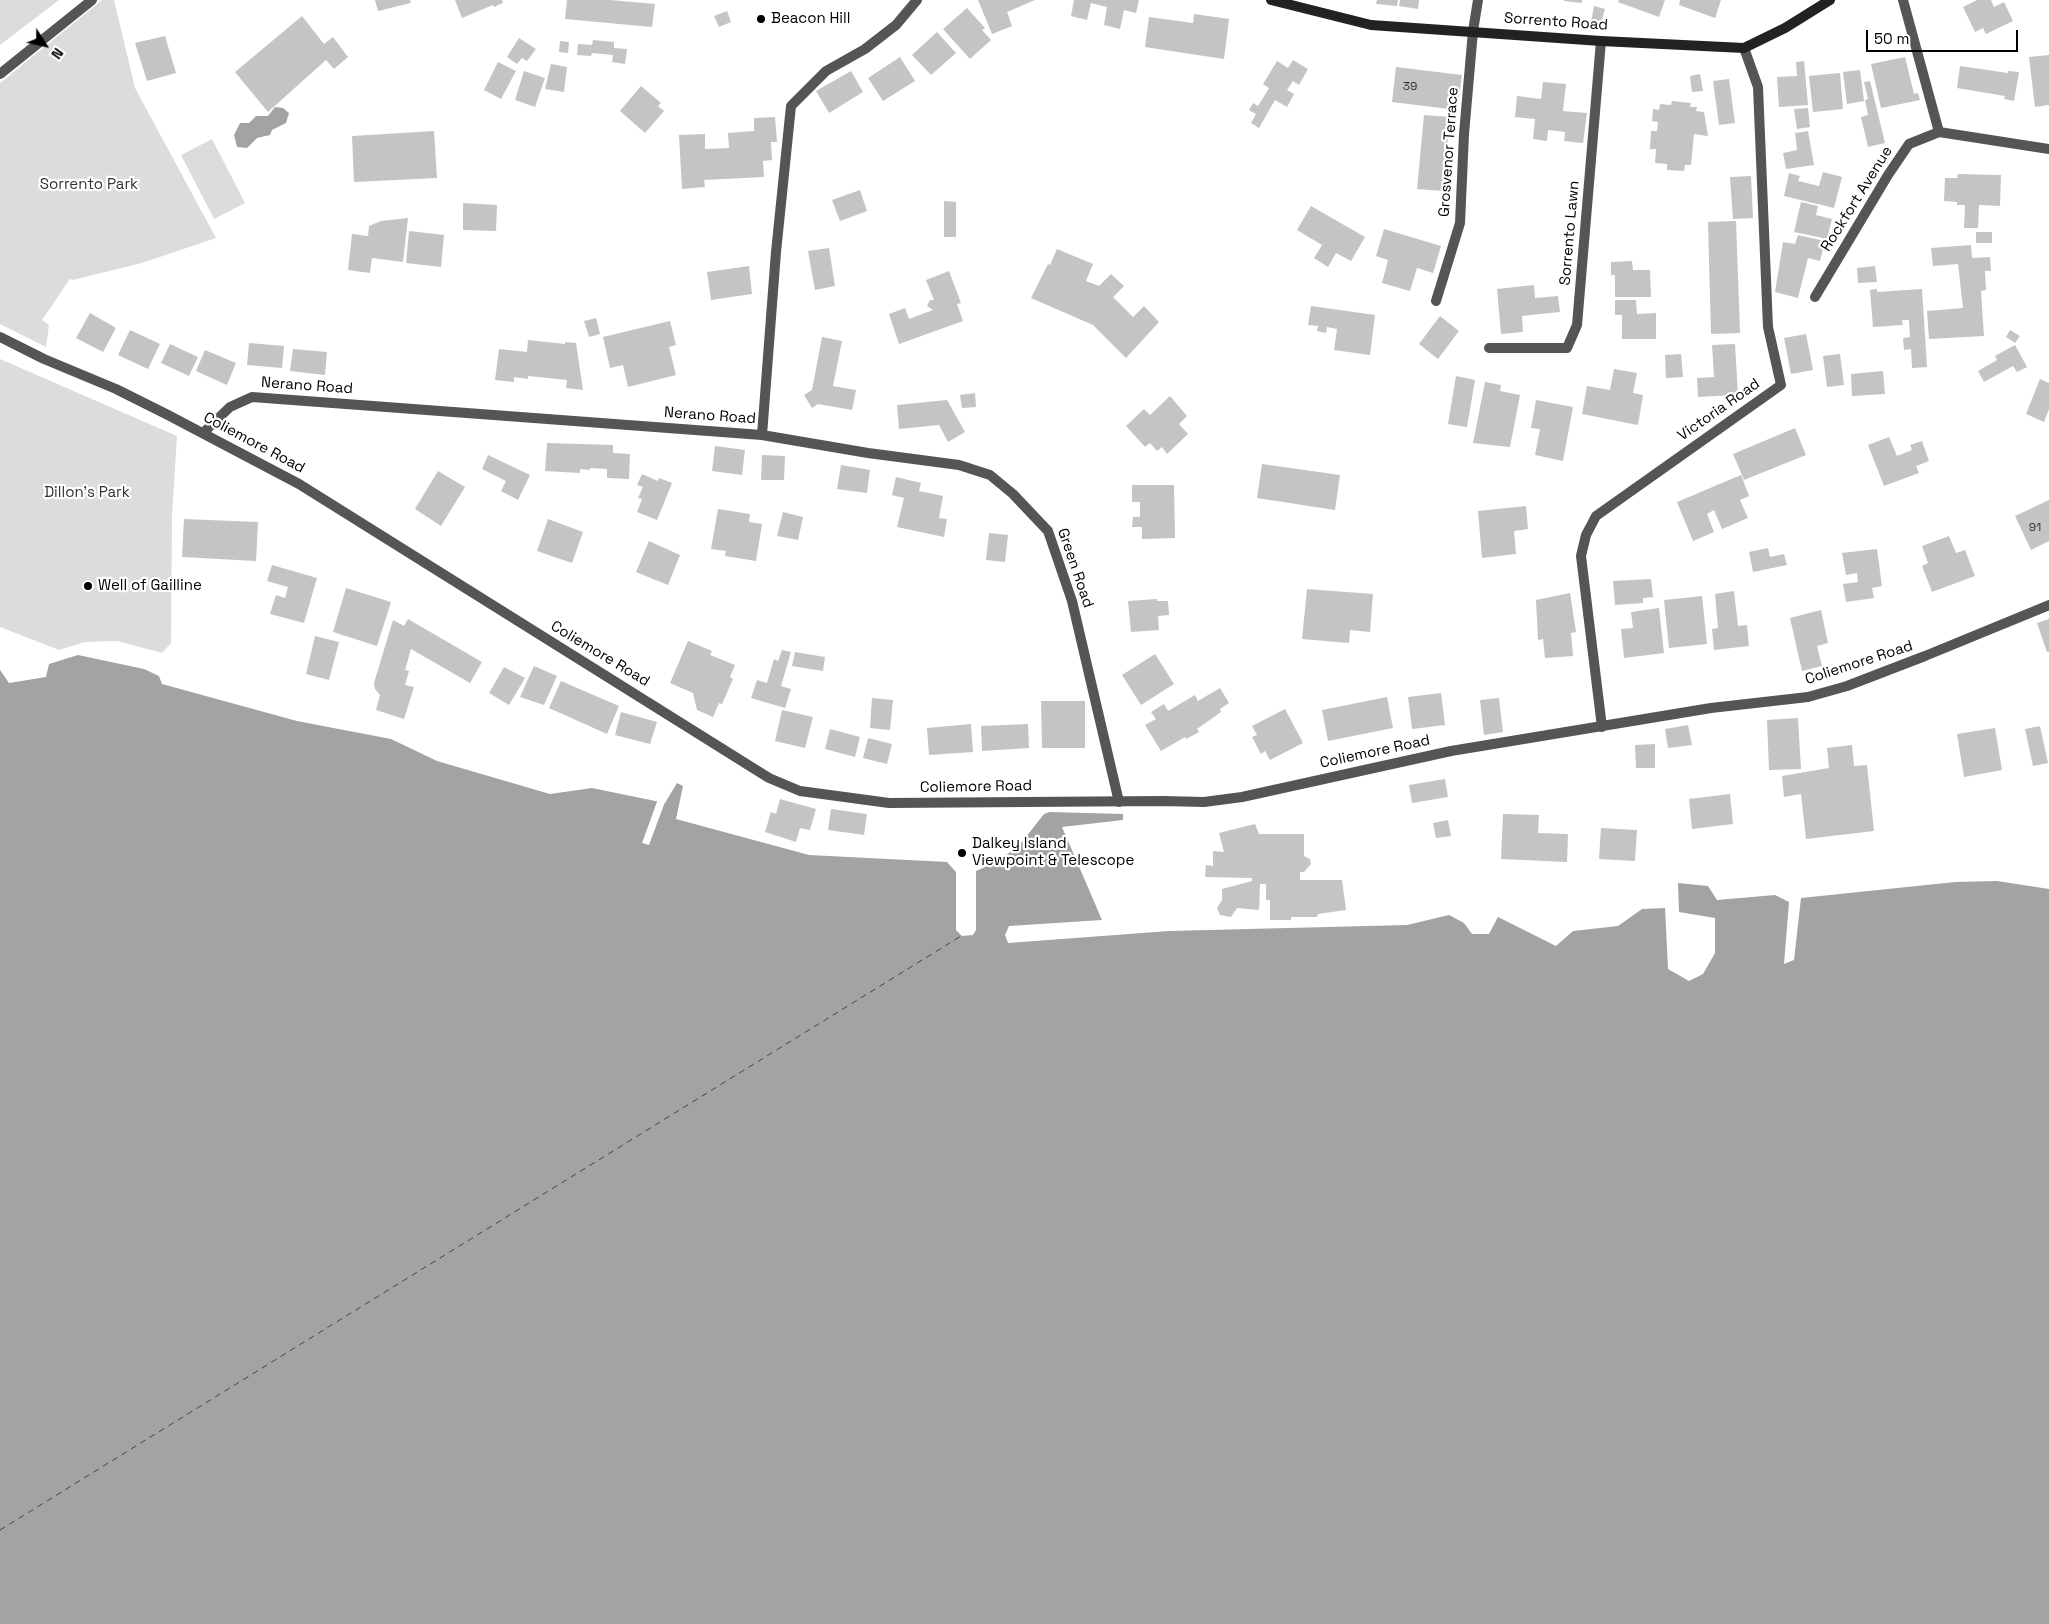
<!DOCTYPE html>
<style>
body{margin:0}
#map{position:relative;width:2049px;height:1624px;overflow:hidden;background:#fff;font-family:"Space Grotesk",sans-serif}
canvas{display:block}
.north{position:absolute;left:20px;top:20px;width:50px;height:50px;-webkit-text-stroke:4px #fff;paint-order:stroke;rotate:125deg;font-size:14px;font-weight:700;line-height:20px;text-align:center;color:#000}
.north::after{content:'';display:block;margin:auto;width:18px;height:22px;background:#000;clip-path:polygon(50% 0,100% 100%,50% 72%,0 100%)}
.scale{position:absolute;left:1866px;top:30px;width:152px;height:22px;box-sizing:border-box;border:2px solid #000;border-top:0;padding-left:6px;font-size:15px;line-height:18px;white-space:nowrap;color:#000;-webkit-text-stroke:4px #fff;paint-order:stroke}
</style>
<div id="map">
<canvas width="2049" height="1624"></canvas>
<div class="north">N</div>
<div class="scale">50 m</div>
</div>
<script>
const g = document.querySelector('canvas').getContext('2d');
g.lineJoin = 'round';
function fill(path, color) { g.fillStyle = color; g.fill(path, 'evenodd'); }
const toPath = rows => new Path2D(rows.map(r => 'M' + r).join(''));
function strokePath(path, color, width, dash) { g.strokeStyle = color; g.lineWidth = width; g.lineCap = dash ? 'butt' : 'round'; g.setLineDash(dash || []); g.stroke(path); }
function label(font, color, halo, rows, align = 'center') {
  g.font = font + ' "Space Grotesk",sans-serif'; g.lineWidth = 4.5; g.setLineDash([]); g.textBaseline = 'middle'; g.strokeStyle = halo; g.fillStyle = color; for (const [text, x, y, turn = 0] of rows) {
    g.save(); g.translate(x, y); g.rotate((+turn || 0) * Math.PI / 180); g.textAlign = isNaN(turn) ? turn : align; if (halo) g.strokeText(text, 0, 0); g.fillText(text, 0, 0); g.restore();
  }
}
fill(toPath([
 [0,0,59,0,0,45],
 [102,0,114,0,135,88,216,238,142,263,73,280,70,279,42,320,49,325,46,347,0,324,0,83],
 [212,139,245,203,214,219,181,155],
 [0,359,177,436,172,517,171,643,162,653,117,641,85,642,59,650,0,627]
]), '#dcdcdc');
fill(toPath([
 [275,107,283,108,289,113,286,123,272,130,270,135,257,138,247,148,237,147,234,135,240,123,249,123,256,116,268,116],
 [78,655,144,669,159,676,162,684,297,721,391,739,437,761,550,794,592,788,665,803,677,783,683,786,676,819,809,855,947,862,956,872,956,930,962,936,973,935,976,930,976,871,994,863,1018,847,1044,814,1050,812,1123,814,1123,820,1062,827,1102,920,1009,926,1005,935,1008,943,1169,931,1407,925,1449,915,1464,923,1472,934,1489,934,1498,917,1556,946,1573,931,1618,926,1642,909,1665,908,1668,969,1689,981,1703,974,1715,953,1715,918,1679,912,1678,883,1708,886,1717,900,1775,895,1789,902,1784,964,1794,960,1801,898,1955,882,1997,881,2049,889,2049,1624,0,1624,0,670,9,683,46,677,49,664]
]), '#a3a3a3');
fill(toPath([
 [668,794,649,845,642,843,658,799,664,800]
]), '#fff');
strokePath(toPath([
 [0,1530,961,936]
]), '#444', 1, [6, 5]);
fill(toPath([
 [375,0,410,0,411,3,378,11],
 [455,0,502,0,503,3,494,7,493,5,462,18],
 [567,0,610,0,655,4,652,27,565,19],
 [978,0,1035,0,1007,12,1012,26,992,34],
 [1074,0,1139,0,1136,13,1124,10,1120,29,1104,25,1107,7,1091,3,1087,20,1071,16],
 [1377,0,1398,0,1397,6,1376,4],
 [1400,0,1419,0,1418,9,1399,6],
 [1564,0,1582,0,1582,3,1564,1],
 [1619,0,1665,0,1659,17,1618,2],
 [1680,0,1721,0,1715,18,1679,5],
 [1977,0,1991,0,1994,7,2004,2,2013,21,1986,34,1983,28,1975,32,1963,7],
 [1594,6,1605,9,1601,24,1591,22],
 [967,8,985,28,982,30,991,40,970,59,943,29],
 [727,11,731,22,719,27,714,16],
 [1194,14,1229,19,1224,59,1145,47,1149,17,1193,23],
 [302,16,324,44,333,37,348,57,334,69,326,60,268,112,235,72],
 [937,32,956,53,931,75,912,55],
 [165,36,176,73,147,81,135,43],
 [519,38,536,49,527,61,522,58,517,64,507,57],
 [593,40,614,42,614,48,627,49,625,64,612,62,613,55,592,53,591,56,577,55,578,44,592,45],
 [560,41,569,42,568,53,559,52],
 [2049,55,2049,105,2035,107,2029,57],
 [900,57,915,81,883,101,868,78],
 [1905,57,1914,94,1918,93,1920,100,1881,108,1871,64],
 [1293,60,1308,69,1299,85,1293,81,1287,90,1294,94,1287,107,1275,100,1259,128,1251,123,1256,114,1249,110,1253,103,1258,106,1269,88,1263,84,1277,61,1288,68],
 [1804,61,1808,105,1779,107,1777,77,1797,76,1796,62],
 [498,62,516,71,501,99,484,90],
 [551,64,567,67,564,92,545,89],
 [1960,66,2008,73,2008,71,2019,72,2014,101,2004,99,2005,96,1957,88],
 [1396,67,1462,75,1457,110,1392,102],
 [1860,70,1864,101,1847,104,1843,72],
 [524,71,545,78,535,107,515,100],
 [851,71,863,92,829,113,816,91],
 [1840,73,1843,109,1813,112,1809,76],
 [1700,74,1703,91,1692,92,1690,76],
 [1729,79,1735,123,1719,125,1713,81],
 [1870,81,1885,143,1868,147,1861,117,1868,115,1865,100,1868,99,1864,82],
 [1543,82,1566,84,1563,111,1587,113,1583,143,1564,141,1565,132,1548,130,1547,141,1533,139,1535,119,1515,117,1517,96,1541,99],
 [641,86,661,103,658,106,664,111,645,133,620,111],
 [1672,101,1691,103,1690,107,1697,107,1696,111,1704,112,1708,136,1694,134,1691,165,1685,165,1684,171,1667,170,1667,164,1655,163,1656,149,1650,149,1651,131,1657,131,1658,122,1652,121,1653,109,1659,110,1660,104,1671,105],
 [1808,108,1810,127,1797,129,1794,109],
 [1424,115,1450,117,1443,191,1417,189],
 [775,117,777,142,771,142,772,160,763,161,764,177,704,180,705,187,682,189,679,135,705,134,705,149,729,148,728,133,754,131,754,118],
 [434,131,437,178,354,182,352,136],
 [1808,131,1814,165,1786,169,1783,153,1797,150,1795,133],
 [1823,172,1842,177,1834,208,1784,196,1789,173,1800,176,1798,181,1819,186],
 [1958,174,2001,175,2000,206,1979,205,1978,228,1964,228,1965,205,1957,205,1957,202,1944,201,1945,178,1957,178],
 [1751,176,1753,218,1733,219,1730,177],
 [860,190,867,211,840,221,832,200],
 [944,201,956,202,956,237,944,237],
 [1801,202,1818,206,1816,215,1832,219,1827,239,1794,232],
 [463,203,497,205,496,231,463,230],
 [1311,206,1365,237,1351,261,1336,253,1328,267,1314,258,1322,245,1297,230],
 [408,218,403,262,372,258,370,273,348,270,352,234,368,236,369,226,381,221],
 [1736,221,1740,333,1711,334,1708,222],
 [1384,229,1441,246,1433,273,1417,268,1410,291,1382,283,1388,260,1376,256],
 [409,231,444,235,441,267,406,263],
 [1976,232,1992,232,1992,243,1976,243],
 [1798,235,1825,241,1820,261,1808,258,1798,298,1775,292,1783,242,1795,244],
 [1971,245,1972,258,1990,257,1991,271,1985,271,1986,290,1981,291,1984,336,1929,339,1927,311,1963,308,1958,264,1933,266,1931,248],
 [829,248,835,286,815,290,808,251],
 [1057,249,1093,264,1086,281,1099,286,1111,274,1124,286,1113,297,1133,317,1144,306,1159,322,1126,358,1093,325,1031,298,1048,264,1050,265],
 [1632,261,1633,270,1650,270,1651,297,1615,297,1615,275,1611,275,1611,262],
 [749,266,752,294,711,300,707,272],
 [1875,266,1877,282,1858,283,1857,268],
 [949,271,961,303,957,304,963,321,899,344,889,314,905,308,909,319,933,310,927,306,930,300,934,300,926,280],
 [1534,285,1535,298,1558,296,1560,312,1522,316,1523,332,1501,334,1497,289],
 [1877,289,1877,292,1922,289,1927,367,1912,368,1911,349,1904,350,1903,338,1910,337,1909,320,1902,320,1903,325,1873,327,1870,290],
 [1615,300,1636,300,1637,314,1656,313,1656,339,1622,339,1622,315,1615,315],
 [1311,306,1375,315,1370,355,1334,350,1337,329,1327,327,1326,333,1317,331,1318,326,1308,325],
 [90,313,116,328,103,352,76,338],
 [1440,316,1459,331,1438,359,1419,344],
 [596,318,600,334,589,337,584,321],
 [670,321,676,345,669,347,676,375,628,387,623,365,610,368,603,337],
 [130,330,160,344,148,369,118,355],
 [2010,330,2020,336,2015,343,2006,337],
 [1806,334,1813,370,1791,374,1784,338],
 [822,337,842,341,833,386,856,390,852,410,818,404,812,408,804,395,812,390],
 [528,340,565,344,565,342,576,343,583,390,566,388,567,380,528,376,528,379,514,377,514,382,495,380,499,349,527,352],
 [249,343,284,346,282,368,247,365],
 [170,344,198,357,189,376,161,363],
 [1735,344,1738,395,1698,397,1697,378,1714,377,1712,345],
 [2015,345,2027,367,2017,372,2013,366,1984,382,1978,371,1997,360,1995,356],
 [293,349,327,352,325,375,290,371],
 [205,350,236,363,227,385,196,371],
 [1681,354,1683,377,1666,378,1665,355],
 [1840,354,1844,385,1827,387,1823,356],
 [1614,369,1637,373,1633,393,1643,395,1638,425,1582,414,1587,386,1610,390],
 [1883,371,1885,394,1852,396,1851,374],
 [1456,376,1475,380,1467,427,1448,424],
 [2040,379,2049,383,2049,409,2044,422,2026,414],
 [1485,382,1501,385,1500,391,1520,395,1510,447,1473,443],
 [975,393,976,407,962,408,960,395],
 [1170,396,1187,416,1179,424,1188,434,1167,454,1162,447,1157,451,1150,443,1145,447,1126,426,1144,409,1150,415],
 [947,400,965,432,948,442,939,425,899,429,897,405],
 [1536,400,1573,407,1563,461,1535,455,1540,429,1531,428],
 [1795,428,1806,455,1744,480,1733,454],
 [1889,437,1897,456,1912,450,1910,445,1922,441,1929,461,1916,466,1919,473,1884,486,1868,445],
 [547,443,613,445,613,453,630,454,629,479,607,478,607,469,590,468,590,470,580,469,580,473,545,471],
 [715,446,745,450,742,475,712,471],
 [488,455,530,475,518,500,501,491,506,481,482,469],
 [762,455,785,456,784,480,761,480],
 [1262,464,1340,475,1335,510,1257,498],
 [841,465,870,470,867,493,837,489],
 [438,471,465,487,441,526,415,509],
 [642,474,658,481,659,478,672,483,657,520,637,512,642,499,638,498,643,487,637,485],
 [1741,475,1749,496,1740,500,1748,518,1722,529,1714,510,1707,514,1714,532,1693,541,1677,502],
 [896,477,921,483,919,491,943,496,939,518,947,519,944,537,897,527,904,498,892,495],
 [1132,485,1174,485,1175,538,1142,539,1142,527,1132,527,1133,517,1140,517,1140,502,1132,502],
 [2049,500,2049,541,2031,550,2015,516],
 [1526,506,1528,529,1514,531,1516,554,1482,558,1478,511],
 [718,509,750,514,749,522,762,524,756,561,725,556,726,551,711,549],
 [783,512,803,517,798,540,777,536],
 [184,519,258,522,256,561,182,557],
 [548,519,583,532,572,563,537,551],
 [989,533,1008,535,1005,562,986,560],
 [1949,536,1956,553,1965,550,1975,576,1932,592,1922,566,1928,563,1922,546],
 [649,541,680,555,668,585,636,572],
 [1768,548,1770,557,1784,554,1787,565,1753,572,1749,552],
 [1877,549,1882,586,1872,588,1874,598,1846,602,1843,584,1858,582,1857,573,1846,575,1842,553],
 [272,565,317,578,304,623,270,614,276,595,285,598,288,587,267,581],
 [1651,579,1653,597,1643,598,1643,603,1615,605,1613,581],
 [346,588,391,602,377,646,333,632],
 [1307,589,1373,594,1370,632,1350,630,1349,643,1302,639],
 [1734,591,1738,626,1747,625,1749,646,1714,650,1712,629,1718,628,1715,594],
 [1570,593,1576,632,1571,633,1573,656,1545,658,1543,639,1538,640,1536,600],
 [1702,596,1707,644,1669,648,1664,600],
 [1157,599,1157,601,1168,601,1169,615,1158,616,1159,630,1131,632,1128,601],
 [1659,608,1664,653,1624,658,1621,629,1633,628,1631,612],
 [1821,610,1828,643,1817,646,1822,666,1802,671,1790,618],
 [408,619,482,662,470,683,411,649,405,670,409,671,405,685,414,687,404,719,376,710,380,695,375,689,374,683,393,620,404,626],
 [2049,619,2049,652,2047,652,2037,623],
 [315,636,339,642,329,680,306,674],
 [688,641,712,651,710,655,735,665,730,677,733,679,722,704,719,703,713,717,697,710,693,693,670,683],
 [782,650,791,652,781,686,791,689,785,708,751,698,757,680,767,683,774,659,778,661],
 [795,652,825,657,823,671,792,666],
 [1155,654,1174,684,1141,705,1122,675],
 [534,666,557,676,544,705,520,697],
 [504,667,525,678,509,705,489,693],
 [561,681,619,706,607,734,549,708],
 [1220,688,1229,703,1220,709,1221,712,1197,729,1199,732,1186,739,1185,737,1161,751,1145,725,1156,719,1151,712,1164,704,1168,711,1195,695,1198,701],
 [1441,693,1445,725,1412,729,1408,697],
 [1387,697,1393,728,1328,741,1322,710],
 [872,698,893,700,890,730,870,728],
 [1499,698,1503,732,1484,735,1480,700],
 [1041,701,1085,701,1085,748,1042,748],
 [1285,709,1303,743,1270,760,1265,751,1261,754,1252,737,1257,735,1252,726],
 [782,710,813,717,805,748,775,741],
 [621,712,657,722,650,744,615,735],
 [1798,718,1801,769,1769,770,1767,720],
 [971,724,973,752,929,755,927,728],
 [1028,724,1029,748,982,751,981,726],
 [1688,725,1692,745,1668,748,1665,729],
 [2040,726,2048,763,2033,766,2025,729],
 [1995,728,2002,770,1964,777,1957,734],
 [830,729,860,737,855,757,825,749],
 [868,738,892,744,887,764,863,758],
 [1655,744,1655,768,1636,768,1635,745],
 [1852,745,1854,766,1867,765,1874,831,1806,839,1801,794,1784,797,1782,776,1829,768,1827,748],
 [1445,779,1448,797,1412,803,1409,785],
 [1730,794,1733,824,1692,829,1689,799],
 [780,799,816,809,810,830,800,828,796,842,765,832,771,812,776,814],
 [831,809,867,814,864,835,828,830],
 [1503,814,1539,815,1538,833,1568,834,1567,862,1501,859],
 [1448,820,1451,836,1436,838,1433,823],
 [1255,824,1259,834,1304,834,1304,856,1310,859,1311,864,1304,872,1300,872,1300,880,1342,880,1346,910,1318,914,1317,917,1291,917,1291,920,1270,920,1270,900,1266,900,1266,884,1260,884,1259,910,1237,908,1231,917,1220,915,1217,908,1222,900,1222,889,1252,881,1252,878,1205,877,1206,865,1213,866,1213,851,1224,852,1219,833],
 [1601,828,1637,830,1635,861,1599,859]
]), '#c4c4c4');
strokePath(toPath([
 [1815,297,1888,175,1909,144,1939,132],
 [1436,301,1460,223,1464,134,1473,31,1478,0],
 [1489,348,1567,348,1577,325,1601,41],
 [204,432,230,407,252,397,762,435,776,252,791,106,826,71,865,49,896,25,917,0],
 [762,435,868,453,959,465,990,475,1013,494,1048,531,1072,601,1119,802],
 [1602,727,1581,556,1586,535,1596,516,1781,385,1768,327,1758,87,1744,48]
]), '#555', 10);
strokePath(toPath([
 [1903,0,1939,132,2049,149],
 [0,74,92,0],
 [0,337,44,359,116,389,168,415,299,484,769,778,800,791,889,803,1163,801,1204,802,1242,797,1451,751,1711,708,1808,697,1847,686,1925,656,2049,605]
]), '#555', 10);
strokePath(toPath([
 [1271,0,1371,25,1601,41,1744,48,1785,28,1830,0]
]), '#222', 10);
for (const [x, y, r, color] of [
 [761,19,5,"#000"],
 [88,586,5,"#000"],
 [962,853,5,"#000"]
]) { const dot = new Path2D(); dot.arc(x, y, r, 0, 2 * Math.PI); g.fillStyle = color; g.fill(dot); strokePath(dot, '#fff', 2); }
label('12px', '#313131', null, [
 ["39",1410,87],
 ["91",2035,528]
]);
label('15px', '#000', '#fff', [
 ["Beacon Hill",771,19],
 ["Well of Gailline",98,586],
 ["Dalkey Island",972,844],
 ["Viewpoint & Telescope",972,861]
], 'left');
label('15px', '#000', '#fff', [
 ["Sorrento Road",1556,22,4],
 ["Grosvenor Terrace",1449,152,-86],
 ["Rockfort Avenue",1857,199,-58],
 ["Sorrento Lawn",1570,233,-85],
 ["Nerano Road",307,386,4],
 ["Victoria Road",1719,410,-35],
 ["Nerano Road",710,416,4],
 ["Coliemore Road",254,443,28],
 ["Green Road",1075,568,71],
 ["Coliemore Road",600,654,31],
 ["Coliemore Road",1859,663,-18],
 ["Coliemore Road",1375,752,-12],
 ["Coliemore Road",976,787,-1]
]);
label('15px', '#333', '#fff', [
 ["Sorrento Park",89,185],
 ["Dillon's Park",87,493]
]);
</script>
